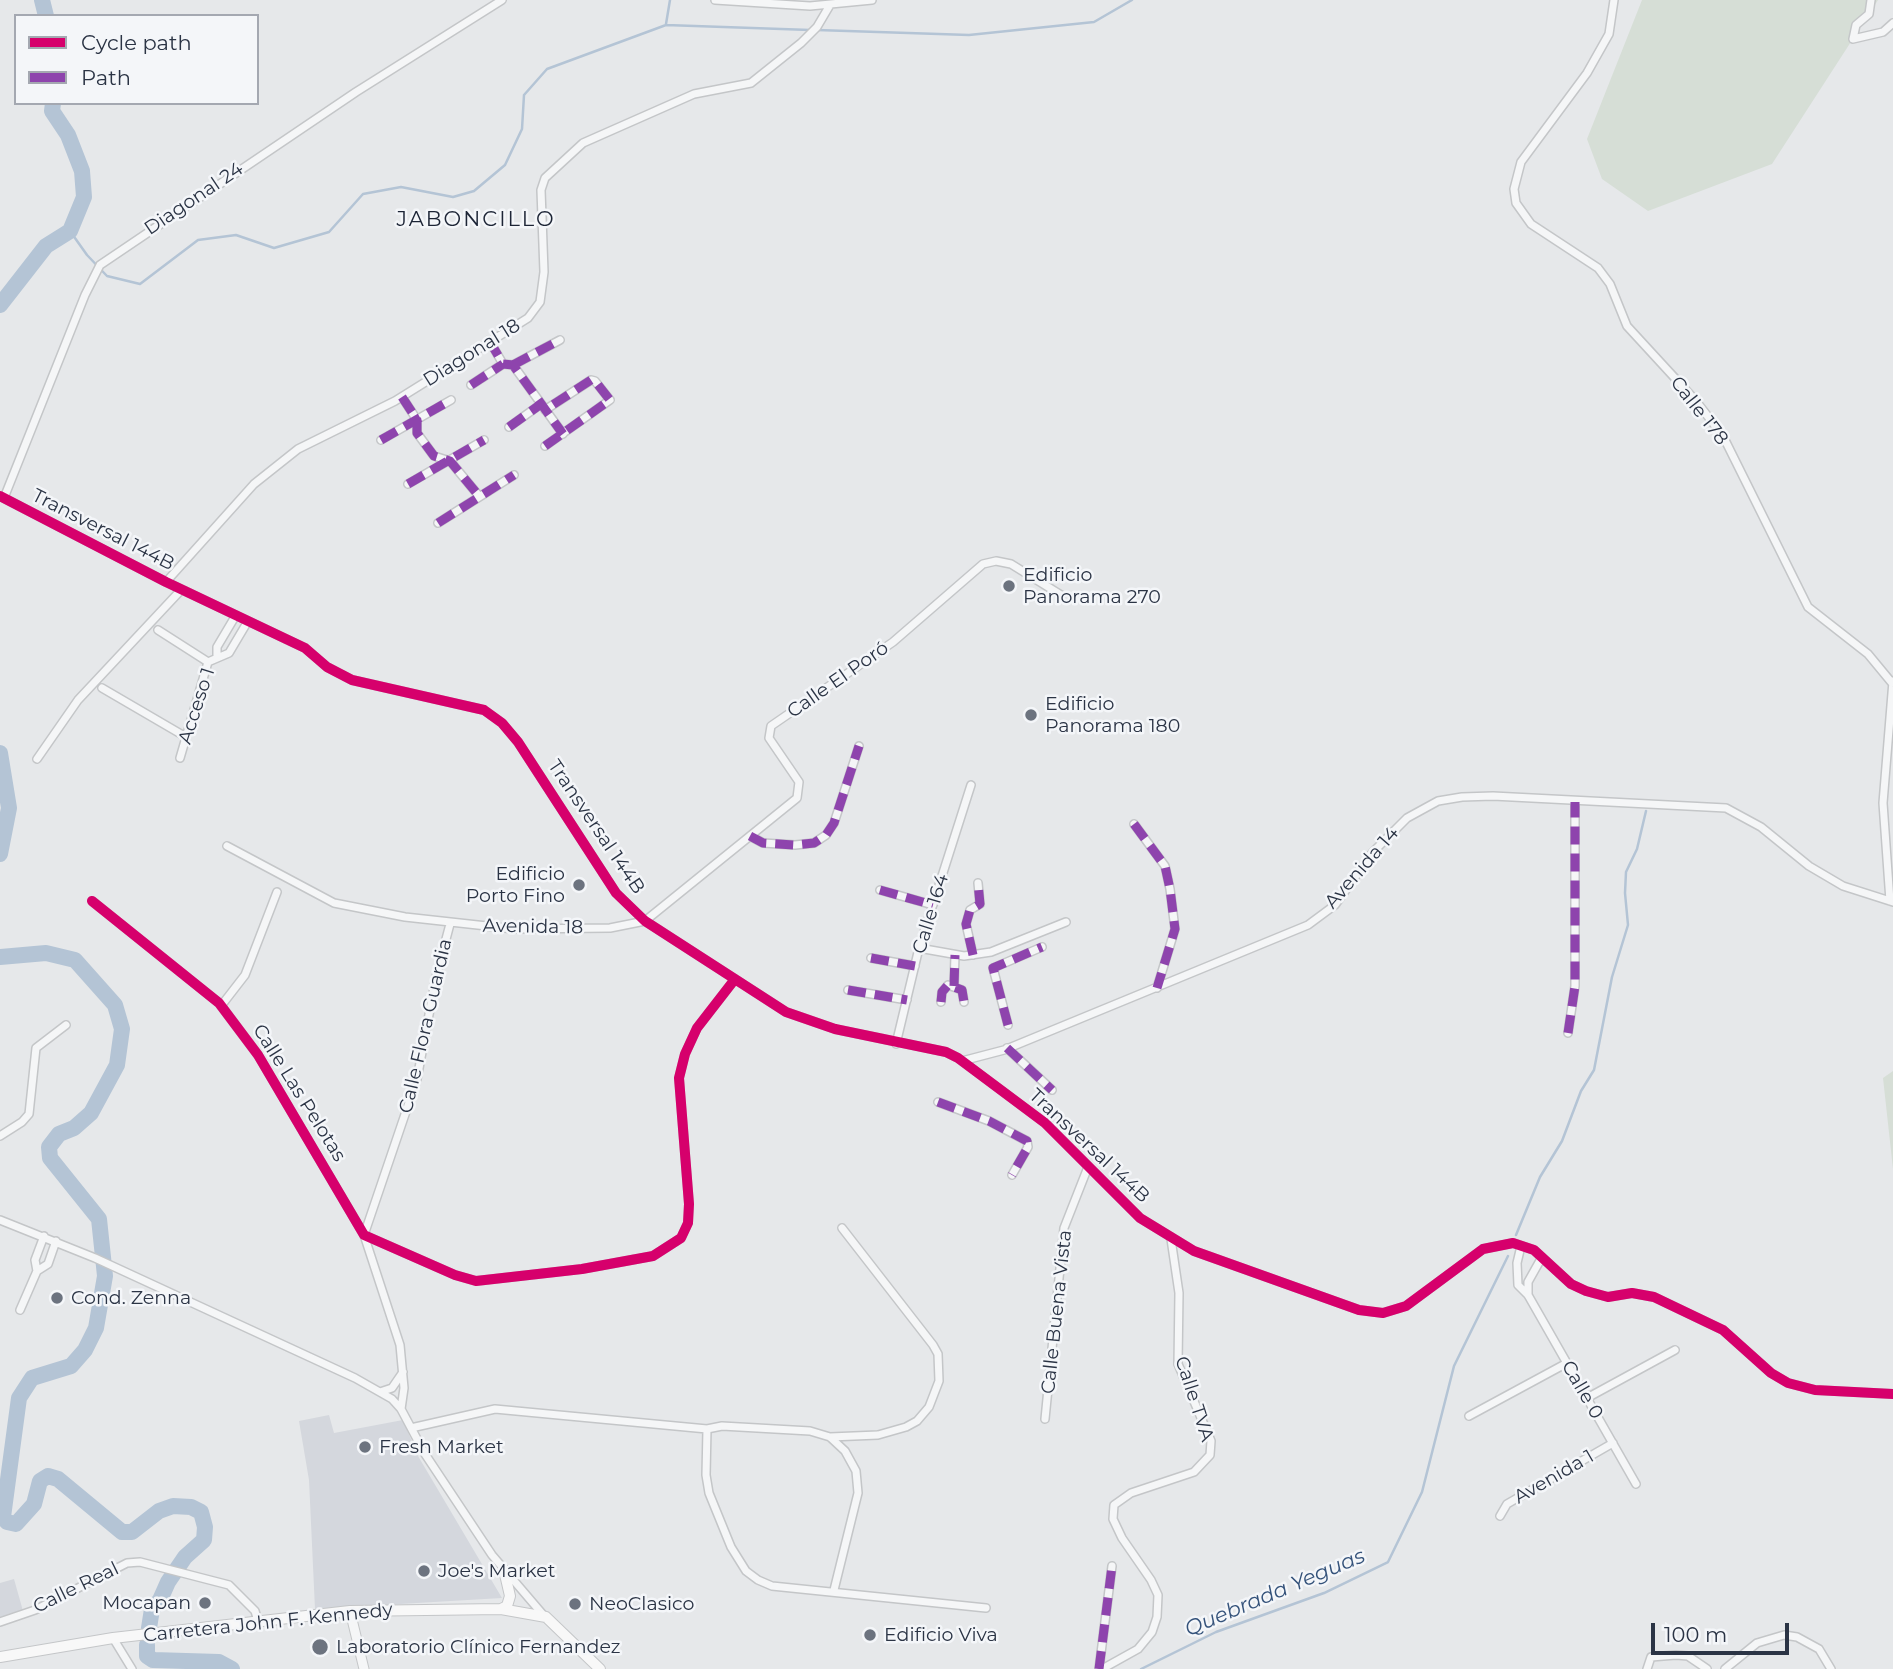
<!DOCTYPE html>
<meta charset="utf-8">
<style>
body{margin:0}
#map{position:relative;width:1893px;height:1669px;overflow:hidden;background:#e6e8ea;font-family:Montserrat,sans-serif}
canvas{display:block}
.legend{position:absolute;left:14px;top:14px;width:245px;height:91px;box-sizing:border-box;background:#f4f6f9;border:2px solid #a4a8b1;margin:0;padding:9px 12px;list-style:none;font-size:21px;color:#2b3445}
.legend li{display:flex;align-items:center;gap:14px;height:35px}
.legend b{width:35px;border:2px solid #a4a8b1}
.scale{position:absolute;left:1651px;top:1623px;width:138px;height:32px;box-sizing:border-box;border:4px solid #2b3445;border-top:0;padding-left:9px;font-size:21px;line-height:24px;white-space:nowrap;color:#2b3445;-webkit-text-stroke:5px #f4f6f9;paint-order:stroke}
</style>
<div id="map">
<canvas width="1893" height="1669"></canvas>
<ul class="legend">
<li><b style="height:9px;background:#d6006c"></b>Cycle path</li>
<li><b style="height:9px;background:#8e44ad"></b>Path</li>
</ul>
<div class="scale">100 m</div>
</div>
<script>
const g = document.querySelector('canvas').getContext('2d');
g.lineJoin = 'round';
function fill(path, color) { g.fillStyle = color; g.fill(path, 'evenodd'); }
const toPath = rows => new Path2D(rows.map(r => 'M' + r).join(''));
function strokePath(path, color, width, dash) { g.strokeStyle = color; g.lineWidth = width; g.lineCap = dash ? 'butt' : 'round'; g.setLineDash(dash || []); g.stroke(path); }
function label(font, color, halo, rows, align = 'center') {
  g.font = font + ' Montserrat,sans-serif'; g.lineWidth = 5; g.setLineDash([]); g.textBaseline = 'middle'; g.strokeStyle = halo; g.fillStyle = color; for (const [text, x, y, turn = 0] of rows) {
    g.save(); g.translate(x, y); g.rotate((+turn || 0) * Math.PI / 180); g.textAlign = isNaN(turn) ? turn : align; if (halo) g.strokeText(text, 0, 0); g.fillText(text, 0, 0); g.restore();
  }
}
fill(toPath([
 [329,1415,334,1433,403,1420,418,1456,502,1598,315,1609,309,1480,299,1421],
 [14,1579,23,1611,0,1619,0,1583]
]), '#d4d7dd');
fill(toPath([
 [1642,0,1878,0,1772,164,1648,211,1602,179,1587,139],
 [1893,1071,1893,1169,1883,1078]
]), '#d6ded6');
strokePath(toPath([
 [666,24,670,0],
 [817,30,969,35,1094,22,1132,0],
 [70,231,87,255,107,276,140,284,198,240,236,235,274,248,329,232,363,194,401,187,453,197,474,191,505,165,522,129,524,95,547,69,666,25,810,30],
 [1516,1235,1540,1177,1562,1141,1581,1091,1594,1070,1612,977,1628,925,1625,893,1626,872,1637,849,1646,811],
 [1141,1669,1216,1632,1324,1593,1388,1562,1422,1492,1454,1366,1508,1256]
]), '#b4c4d5', 2.5);
strokePath(toPath([
 [42,0,46,16],
 [0,305,46,246,70,231,84,197,82,171,68,135,52,111,53,103],
 [0,753,9,808,0,854],
 [0,957,46,953,75,960,115,1005,122,1029,117,1065,91,1113,74,1128,59,1134,49,1147,50,1158,99,1219,105,1276,96,1328,85,1350,71,1366,32,1378,19,1398,3,1517,7,1522,16,1524,34,1504,40,1481,48,1476,58,1479,122,1532,132,1532,159,1511,173,1506,191,1507,201,1512,205,1527,204,1540,185,1557,168,1582,160,1600,152,1609,149,1628],
 [147,1645,147,1656,153,1660,219,1662,232,1669]
]), '#b4c4d5', 16);
const minor = toPath([
 [715,0,810,6,872,0],
 [1614,0,1609,34,1587,73,1521,162,1514,189,1516,203,1531,224,1598,268,1610,284,1627,326,1696,401,1723,436,1808,607,1868,654,1892,683],
 [1871,0,1869,14,1856,25,1853,39,1883,32,1893,23],
 [489,340,503,364,513,365,563,434],
 [513,365,560,340],
 [471,385,503,364],
 [402,397,417,420,417,433,434,456,450,461,479,496],
 [509,427,541,404],
 [381,440,451,400],
 [545,446,610,400,595,381,591,380,545,410],
 [408,484,484,440],
 [0,496,166,582,305,648,327,667,352,680,484,710,502,723,518,742,616,893,645,921,786,1012,835,1029,946,1052,958,1058,1045,1123,1140,1218,1194,1251,1359,1310,1383,1313,1406,1306,1483,1249,1513,1243,1534,1250,1571,1284,1586,1291,1608,1297,1632,1293,1654,1297,1723,1330,1771,1373,1788,1383,1815,1390,1893,1394],
 [4,498,85,295,100,265,356,92,502,0],
 [438,523,514,475],
 [166,582,254,484,298,449,395,401,528,318,540,302,544,272,541,190,545,178,583,143,694,94,751,83,801,43,817,27,830,5],
 [158,630,208,662],
 [217,657,217,647,236,615],
 [102,688,186,737],
 [180,758,208,662,229,653,248,621],
 [37,759,78,700,181,590],
 [1134,824,1165,866,1170,889,1175,929,1157,988],
 [750,836,763,843,795,845,814,843,826,835,834,823,859,746],
 [227,846,334,903,405,917,514,929,610,928,645,921,797,798,799,782,769,738,771,726,893,642,983,564,996,561,1011,564,1061,595],
 [880,890,933,905],
 [92,901,219,1003,258,1055,364,1235,455,1275,476,1281,582,1269,653,1256,681,1238,688,1223,689,1204,679,1078,685,1054,697,1028,735,979],
 [1890,901,1883,803,1893,681],
 [919,948,964,956,991,952,1066,922],
 [973,955,966,924,970,910,980,904,978,883],
 [871,958,915,966],
 [954,986,955,955],
 [848,990,907,1000],
 [941,1002,942,992,948,985,962,990,964,1002],
 [221,1006,245,975,277,892],
 [1008,1025,993,968,1042,947],
 [1568,1033,1575,986,1575,802],
 [896,1044,919,948,971,785],
 [1007,1048,1052,1090],
 [962,1061,1004,1050,1308,925,1335,905,1373,852,1407,818,1438,801,1462,797,1493,796,1726,808,1761,827,1809,866,1843,886,1893,902],
 [938,1102,989,1121,1027,1141,1028,1147,1012,1175],
 [0,1136,22,1122,29,1114,36,1048,66,1025],
 [0,1220,95,1258,355,1378,392,1399,401,1409,425,1454,492,1555,545,1617],
 [44,1236,35,1260,37,1271,48,1264,56,1241],
 [1521,1246,1517,1263,1518,1285,1528,1295,1636,1484],
 [1528,1295,1528,1282,1542,1257],
 [20,1310,37,1271],
 [380,1392,392,1388,403,1372],
 [1587,1398,1675,1350],
 [401,1409,404,1388,400,1345,364,1235,417,1079,436,977,450,924],
 [1469,1416,1567,1363],
 [1045,1419,1064,1228,1088,1167],
 [411,1428,495,1409,707,1429,706,1475,709,1493,731,1547,746,1571,758,1580,772,1586,986,1608],
 [707,1429,722,1426,810,1431,830,1437,845,1451,856,1471,858,1493,834,1590],
 [830,1437,878,1435,906,1427,917,1421,929,1407,939,1381,938,1354,933,1345,842,1228],
 [1500,1516,1507,1504,1613,1443],
 [0,1622,35,1610,127,1563,140,1562,229,1585,255,1611,258,1621],
 [113,1638,132,1669],
 [1099,1669,1112,1566],
 [1102,1669,1138,1649,1152,1632,1157,1617,1158,1595,1151,1580,1122,1538,1113,1519,1114,1505,1131,1493,1194,1472,1210,1455,1211,1441,1178,1364,1179,1293,1171,1239],
 [1647,1669,1651,1657,1676,1655,1688,1656,1707,1669],
 [1725,1669,1757,1643,1784,1635,1797,1637,1819,1649,1831,1669]
]);
const tertiary = toPath([
 [350,1611,364,1669]
]);
const secondary = toPath([
 [501,1609,507,1606,510,1596,504,1570],
 [0,1657,113,1638,350,1611,501,1609,546,1617,600,1669]
]);
strokePath(minor, '#c4c6c8', 10);
strokePath(tertiary, '#c4c6c8', 11);
strokePath(secondary, '#c4c6c8', 12);
strokePath(minor, '#f5f6f7', 7);
strokePath(tertiary, '#f5f6f7', 9);
strokePath(secondary, '#f8f8f8', 10);
strokePath(toPath([
 [489,340,503,364,513,365,563,434],
 [513,365,560,340],
 [471,385,503,364],
 [402,397,417,420,417,433,434,456,450,461,479,496],
 [509,427,541,404],
 [381,440,451,400],
 [545,446,610,400,595,381,591,380,545,410],
 [408,484,484,440],
 [438,523,514,475],
 [1134,824,1165,866,1170,889,1175,929,1157,988],
 [750,836,763,843,795,845,814,843,826,835,834,823,859,746],
 [880,890,933,905],
 [973,955,966,924,970,910,980,904,978,883],
 [871,958,915,966],
 [954,986,955,955],
 [848,990,907,1000],
 [941,1002,942,992,948,985,962,990,964,1002],
 [1008,1025,993,968,1042,947],
 [1568,1033,1575,986,1575,802],
 [1007,1048,1052,1090],
 [938,1102,989,1121,1027,1141,1028,1147,1012,1175],
 [1099,1669,1112,1566]
]), '#8e44ad', 9, [18, 9]);
strokePath(toPath([
 [0,496,166,582,305,648,327,667,352,680,484,710,502,723,518,742,616,893,645,921,786,1012,835,1029,946,1052,958,1058,1045,1123,1140,1218,1194,1251,1359,1310,1383,1313,1406,1306,1483,1249,1513,1243,1534,1250,1571,1284,1586,1291,1608,1297,1632,1293,1654,1297,1723,1330,1771,1373,1788,1383,1815,1390,1893,1394],
 [92,901,219,1003,258,1055,364,1235,455,1275,476,1281,582,1269,653,1256,681,1238,688,1223,689,1204,679,1078,685,1054,697,1028,735,979]
]), '#d6006c', 10);
for (const [x, y, r, color] of [
 [1009,586,7,"#6c737f"],
 [1031,715,7,"#6c737f"],
 [579,885,7,"#6c737f"],
 [57,1298,7,"#6c737f"],
 [365,1447,7,"#6c737f"],
 [424,1571,7,"#6c737f"],
 [205,1603,7,"#6c737f"],
 [575,1604,7,"#6c737f"],
 [870,1635,7,"#6c737f"],
 [320,1647,9,"#6c737f"]
]) { const dot = new Path2D(); dot.arc(x, y, r, 0, 2 * Math.PI); g.fillStyle = color; g.fill(dot); strokePath(dot, '#f4f6f9', 2.5); }
label('19px', '#2b3445', '#f4f6f9', [
 ["Diagonal 24",194,199,-34],
 ["Diagonal 18",472,353,-32],
 ["Calle 178",1699,411,52],
 ["Transversal 144B",103,530,27],
 ["Calle El Poró",838,680,-35],
 ["Acceso 1",197,706,-72],
 ["Transversal 144B",596,827,56],
 ["Avenida 14",1362,868,-49],
 ["Calle 164",931,914,-73],
 ["Avenida 18",533,927,1],
 ["Calle Flora Guardia",426,1026,-77],
 ["Calle Las Pelotas",299,1093,58],
 ["Transversal 144B",1089,1146,43],
 ["Calle Buena Vista",1057,1312,-84],
 ["Calle 0",1582,1390,60],
 ["Calle TVA",1194,1399,72],
 ["Avenida 1",1554,1477,-30],
 ["Calle Real",76,1588,-26],
 ["Carretera John F. Kennedy",268,1623,-6]
]);
label('19px', '#2b3445', '#f4f6f9', [
 ["Edificio",1023,575],
 ["Panorama 270",1023,597],
 ["Edificio",1045,704],
 ["Panorama 180",1045,726],
 ["Edificio",565,874,"right"],
 ["Porto Fino",565,896,"right"],
 ["Cond. Zenna",71,1298],
 ["Fresh Market",379,1447],
 ["Joe's Market",438,1571],
 ["Mocapan",191,1603,"right"],
 ["NeoClasico",589,1604],
 ["Edificio Viva",884,1635],
 ["Laboratorio Clínico Fernandez",336,1647]
], 'left');
g.letterSpacing = '2px';
label('21px', '#1d2536', '#f4f6f9', [
 ["JABONCILLO",476,220]
]);
g.letterSpacing = '0px';
label('italic 21px', '#34527a', '#f4f6f9', [
 ["Quebrada Yeguas",1275,1593,-23]
]);
</script>
